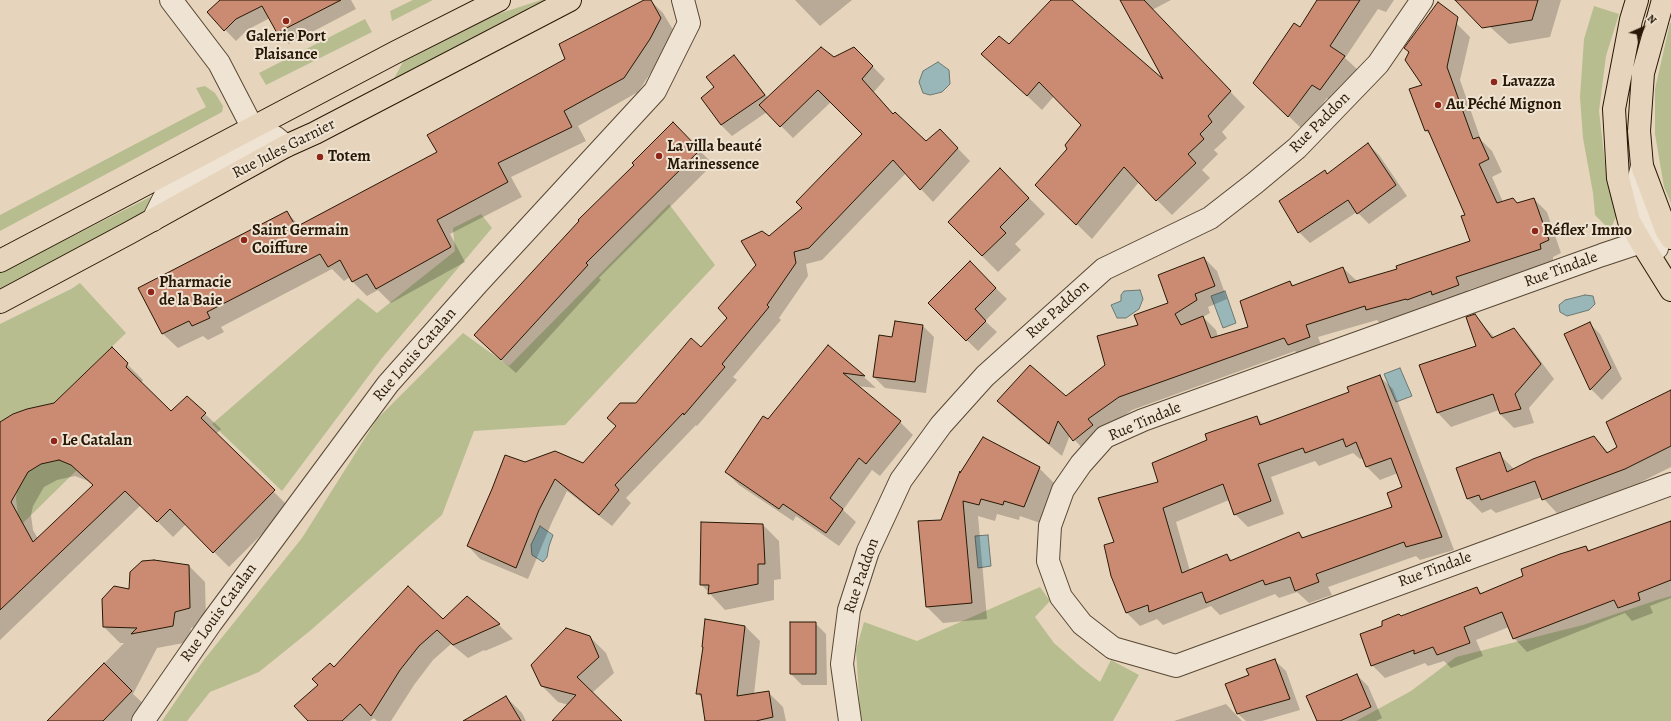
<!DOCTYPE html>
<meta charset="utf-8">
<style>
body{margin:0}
#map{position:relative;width:1671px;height:721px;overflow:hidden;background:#e6d5bc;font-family:Alegreya,serif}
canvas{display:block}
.north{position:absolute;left:1623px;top:8px;width:40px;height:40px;-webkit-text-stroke:3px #efe4d3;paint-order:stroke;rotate:45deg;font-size:11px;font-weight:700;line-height:16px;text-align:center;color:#281805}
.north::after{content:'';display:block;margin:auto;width:14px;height:18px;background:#281805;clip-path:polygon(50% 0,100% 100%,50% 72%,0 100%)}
</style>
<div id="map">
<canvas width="1671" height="721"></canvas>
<div class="north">N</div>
</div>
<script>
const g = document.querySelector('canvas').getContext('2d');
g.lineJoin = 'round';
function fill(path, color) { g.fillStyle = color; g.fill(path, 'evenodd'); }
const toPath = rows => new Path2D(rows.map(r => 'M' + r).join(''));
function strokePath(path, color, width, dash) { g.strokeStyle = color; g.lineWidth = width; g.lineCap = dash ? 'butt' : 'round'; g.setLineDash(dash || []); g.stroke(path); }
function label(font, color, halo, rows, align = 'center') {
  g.font = font + ' Alegreya,serif'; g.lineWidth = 4; g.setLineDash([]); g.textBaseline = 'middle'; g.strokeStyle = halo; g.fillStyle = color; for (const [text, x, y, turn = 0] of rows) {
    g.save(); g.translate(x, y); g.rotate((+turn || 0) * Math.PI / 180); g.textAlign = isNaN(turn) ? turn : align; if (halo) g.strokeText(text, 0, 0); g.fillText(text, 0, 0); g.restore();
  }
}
fill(toPath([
 [413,0,433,0,392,21,390,11],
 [541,0,547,0,391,84,404,60,498,14],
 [1594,6,1619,14,1606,56,1599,111,1607,181,1617,215,1610,230,1595,215,1593,193,1583,138,1580,97,1584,39],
 [365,19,372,32,266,85,259,73],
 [1670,23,1671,23,1671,203,1664,187,1655,134,1655,89],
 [205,86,215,93,223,106,222,112,0,231,0,215,206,107,196,88],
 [160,192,132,225,0,294,0,273],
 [669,204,715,265,565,425,474,431,442,515,311,630,259,672,210,692,187,721,162,721,203,661,302,538,377,419,463,333,509,366],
 [481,214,492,228,382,358,282,491,212,424,358,298,377,313,455,251,453,228],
 [80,283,126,333,54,403,27,409,13,414,0,422,0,324,71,289],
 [59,460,71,465,77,470,23,523,18,514,16,499,17,490,22,480,28,472,41,464],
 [1040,587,1050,601,1035,617,1054,643,1081,667,1100,682,1111,660,1139,675,1113,721,862,721,860,711,856,650,864,622,917,641],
 [1671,596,1671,721,1356,721,1411,691,1456,657,1583,625,1657,600]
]), '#b7bd8f');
const water = toPath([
 [938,62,949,70,950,84,942,92,930,95,923,93,919,82,923,71,938,62],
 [1140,290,1143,299,1139,309,1126,318,1117,318,1111,305,1121,301,1121,295,1124,291,1140,290],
 [1225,291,1236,323,1223,328,1211,296,1225,291],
 [1585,295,1593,296,1595,304,1589,310,1567,316,1560,312,1559,305,1565,300,1585,295],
 [1400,368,1412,396,1396,402,1384,374,1400,368],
 [540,526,553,535,549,546,547,557,543,562,532,555,531,545,540,526],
 [988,535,991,566,978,568,975,536,988,535]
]);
fill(water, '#99b7b8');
strokePath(water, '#6c7770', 1);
fill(toPath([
 [221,0,351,0,356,9,289,44,278,33,270,18,247,30,236,41,208,12],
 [646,0,650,0,663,13,675,33,664,53,638,92,578,126,586,141,511,177,522,197,450,234,465,262,391,303,378,290,367,296,353,282,350,277,344,281,332,269,221,327,224,332,208,340,203,336,178,348,163,334,140,288,287,213,300,226,438,153],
 [795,0,852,0,820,26],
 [1052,0,1070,0,1166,83,1121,0,1171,0,1152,10,1245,107,1222,132,1227,138,1214,150,1218,154,1202,170,1210,178,1172,215,1139,182,1092,239,1037,185,1068,149,1083,125,1054,96,1042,110,983,54,1009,46],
 [1319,0,1394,0,1386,12,1378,9,1345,58,1358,70,1334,103,1327,98,1303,130,1269,97,1301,28],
 [1460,0,1561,0,1550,37,1509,44],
 [1456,23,1470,37,1460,80,1481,140,1492,151,1502,172,1492,177,1503,202,1513,199,1518,204,1534,199,1547,212,1561,253,1553,257,1553,262,1468,290,1471,298,1380,323,1377,320,1318,337,1323,350,1302,358,1295,351,1132,410,1100,433,1087,453,1070,435,1062,456,1011,414,998,401,1066,397,1106,365,1139,326,1169,304,1204,258,1217,271,1227,299,1208,307,1210,313,1203,317,1216,330,1218,337,1250,327,1290,282,1295,287,1343,268,1357,281,1399,270,1472,241,1466,215,1433,138,1426,131,1411,90,1424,85,1409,53,1405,48],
 [854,48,885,79,873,93,893,115,926,143,940,130,970,161,933,202,906,173,822,260,806,264,808,276,779,318,781,320,733,377,737,380,697,426,696,425,626,498,631,503,612,526,567,491,552,522,528,579,480,559,468,546,525,463,583,464,637,404,701,348,728,318,757,265,769,238,803,208,863,134,831,102,793,138,767,112,732,136,721,125,702,98,716,87,734,57,745,68,768,98,834,58],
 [673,124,713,164,599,278,601,280,516,373,489,349,635,165],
 [1368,144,1379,155,1407,196,1369,224,1357,212,1310,243,1299,232,1280,202,1327,174],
 [1000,169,1045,214,1015,244,1021,250,998,272,982,256],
 [970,263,1007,299,985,321,997,332,978,351,929,303],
 [1474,315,1495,338,1514,329,1527,343,1554,379,1529,408,1534,423,1514,428,1500,414,1499,410,1451,427,1438,413,1421,365,1477,347],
 [1589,323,1600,334,1622,379,1602,400,1591,389,1565,335],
 [923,326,934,337,926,393,885,388,874,377],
 [828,347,864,377,876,388,856,386,900,422,913,435,880,476,872,470,843,510,856,522,839,546,796,516,793,521,739,485,726,472],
 [112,349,143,380,141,383,171,413,187,397,221,429,216,434,289,507,229,567,186,524,173,537,141,505,0,640,0,423,13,415,42,406,54,404],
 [75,476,88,481,94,486,38,539,33,530,31,515,33,506,44,487,57,480],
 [1379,376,1393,389,1454,550,1420,560,1416,556,1328,587,1332,595,1309,603,1297,592,1279,598,1275,594,1220,615,1211,606,1163,625,1157,619,1140,626,1127,613,1112,576,1115,542,1160,483,1208,441,1256,417,1264,425,1351,393],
 [1353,453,1360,459,1363,458,1367,467,1380,480,1398,473,1403,487,1393,508,1304,538,1299,533,1233,561,1227,555,1190,571,1176,522,1229,500,1235,514,1248,527,1284,514,1271,477,1315,461,1319,466],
 [1594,437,1609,453,1671,437,1671,467,1639,483,1557,513,1542,497,1496,513,1491,509,1482,513,1468,499,1457,469,1499,454,1514,469],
 [1039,468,1055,484,1040,523,1020,516,1019,520,997,514,995,521,978,516,987,619,943,623,927,607,919,522,942,521,960,472],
 [763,525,779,541,781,579,774,580,774,600,725,610,701,584],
 [1671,529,1671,598,1650,606,1653,613,1632,621,1625,613,1527,652,1514,638,1509,627,1476,640,1483,656,1451,668,1444,661,1428,666,1425,663,1385,678,1372,665,1383,627,1401,617,1477,588,1482,594,1524,577,1586,547,1590,551],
 [189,566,205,582,206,624,191,628,189,642,157,648,133,694,148,708,135,721,48,721,124,643,120,643,104,627,130,590],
 [467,598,499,625,513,639,485,651,484,650,468,658,451,644,433,660,414,685,391,721,377,721,374,718,370,721,310,721,320,685,334,669,443,621],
 [815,623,826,634,827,685,802,685,791,674],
 [745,626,760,641,754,694,768,692,783,707,786,721,706,721,703,699,697,693],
 [590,637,606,653,614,673,592,693,621,721,562,721,569,705,558,702,542,686],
 [1274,660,1286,671,1300,710,1262,721,1246,721,1238,714,1251,675],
 [1357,675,1368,686,1382,718,1376,721,1318,721],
 [506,697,522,713,526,721,465,721],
 [1226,704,1242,721,1174,721]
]), '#0003');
const building = toPath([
 [220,0,341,0,277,33,262,6,236,19,224,31,207,12,220,0],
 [644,0,651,0,661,18,650,39,624,78,564,111,572,127,498,163,508,182,437,220,451,247,376,289,367,274,352,282,340,260,328,267,320,254,207,312,210,318,192,326,189,321,162,334,138,288,287,211,296,227,437,152,427,135,565,59,559,44,644,0],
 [1051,0,1072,0,1163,79,1120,0,1144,0,1231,91,1208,116,1212,122,1200,134,1204,139,1188,154,1196,163,1156,201,1124,167,1076,225,1035,185,1067,149,1065,145,1081,125,1039,82,1027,96,981,54,999,36,1009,44,1051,0],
 [1317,0,1360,0,1330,46,1345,56,1320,90,1312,85,1288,117,1253,83,1294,23,1300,27,1317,0],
 [1455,0,1538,0,1532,20,1482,28,1455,0],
 [1438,2,1458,17,1447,67,1473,139,1479,137,1489,159,1479,164,1497,203,1513,198,1517,203,1534,198,1549,240,1540,244,1541,249,1456,277,1459,285,1432,295,1431,291,1407,300,1406,299,1366,310,1365,306,1306,325,1310,337,1288,345,1284,338,1119,397,1088,419,1093,425,1073,441,1058,421,1049,444,997,401,1030,365,1066,396,1105,365,1097,336,1138,325,1134,315,1168,303,1158,275,1204,257,1215,286,1195,294,1197,300,1175,314,1181,325,1203,316,1211,338,1248,327,1240,301,1290,281,1292,286,1343,267,1349,283,1397,269,1396,266,1470,241,1461,216,1465,215,1428,130,1425,131,1409,89,1422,85,1405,60,1409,52,1404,48,1438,2],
 [821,47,834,57,854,47,873,66,862,79,893,114,895,112,926,141,940,129,958,148,920,190,893,160,809,248,794,252,796,263,767,305,769,307,722,364,725,367,684,415,683,413,615,485,619,490,599,515,555,479,539,510,516,568,467,546,492,489,505,455,525,462,555,451,583,463,616,426,607,418,620,403,636,403,691,338,701,347,727,318,718,308,756,265,741,241,762,231,769,236,802,208,796,202,862,134,818,90,780,127,759,105,821,47],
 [734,55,765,95,721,125,701,98,714,87,706,77,734,55],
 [673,122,700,150,586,263,588,265,501,360,474,335,579,221,578,220,634,165,632,163,673,122],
 [1368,143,1396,185,1357,214,1348,200,1298,233,1279,201,1325,170,1327,174,1368,143],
 [1000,168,1029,198,1000,227,1006,233,982,256,948,222,1000,168],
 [970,261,996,288,975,309,986,321,966,341,928,303,970,261],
 [1475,314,1492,338,1514,328,1541,364,1515,394,1521,409,1500,414,1493,394,1437,413,1419,365,1476,346,1466,317,1475,314],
 [895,321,923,325,915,382,873,377,879,335,892,337,895,321],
 [1590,322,1611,368,1590,390,1564,334,1590,322],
 [828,345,865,376,843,373,901,421,866,464,859,458,830,498,843,509,826,533,783,504,779,509,725,472,763,416,768,419,828,345],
 [112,347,128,363,126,367,171,411,187,396,206,413,201,418,275,490,213,553,170,509,157,522,125,491,0,610,0,422,13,414,27,409,54,403,112,347],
 [59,460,71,465,93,485,33,542,11,502,28,472,41,464,59,460],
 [1380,375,1442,537,1406,547,1404,542,1316,574,1319,582,1295,591,1290,577,1265,585,1263,580,1206,603,1202,592,1149,612,1148,605,1126,613,1111,576,1104,545,1114,542,1098,498,1158,482,1152,463,1207,440,1205,434,1257,416,1260,425,1349,392,1347,387,1380,375],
 [1343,439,1346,447,1356,442,1366,467,1391,458,1402,487,1387,493,1392,507,1302,538,1299,532,1230,561,1227,554,1182,573,1163,508,1223,484,1234,515,1271,501,1258,464,1303,448,1305,453,1343,439],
 [1671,390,1671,446,1625,469,1542,500,1535,481,1481,500,1479,495,1467,499,1456,468,1500,452,1507,472,1533,459,1594,436,1607,453,1617,447,1606,422,1671,390],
 [983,437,1040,467,1024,507,1004,501,1003,505,981,499,979,505,963,501,972,603,926,607,918,521,941,520,960,471,960,473,983,437],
 [1671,521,1671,580,1638,593,1640,600,1618,608,1614,600,1513,639,1502,612,1464,627,1470,643,1437,655,1433,647,1414,654,1414,650,1371,666,1360,634,1382,626,1382,621,1399,614,1401,616,1477,587,1480,594,1523,576,1521,569,1560,554,1586,546,1588,551,1671,521],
 [701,522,763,524,765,564,758,564,758,584,708,594,709,585,700,585,701,522],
 [154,560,189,565,190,608,175,612,173,626,131,634,137,628,103,627,102,599,114,586,129,589,130,572,142,561,154,560],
 [408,586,443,619,467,596,500,624,453,645,437,630,419,646,400,670,371,716,360,704,342,721,308,721,294,706,318,685,312,679,330,663,334,667,408,586],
 [705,619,745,626,737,696,769,691,773,717,756,721,705,721,701,694,696,694,703,647,702,647,705,619],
 [790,622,816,622,816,674,790,674,790,622],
 [566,628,590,636,599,657,577,677,622,721,552,721,576,695,541,686,531,665,566,628],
 [1275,659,1290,699,1237,714,1225,684,1249,675,1246,669,1275,659],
 [104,663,132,691,103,721,47,721,104,663],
 [1357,674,1371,707,1340,721,1317,721,1306,696,1357,674],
 [506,696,521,721,463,721,506,696]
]);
fill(building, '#cb8b72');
strokePath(building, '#281805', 1);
const minor = toPath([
 [171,0,219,63,261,144,275,137,286,146],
 [153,220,165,196,247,149,253,127],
 [1641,242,1647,234,1635,194,1642,166],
 [1657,248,1653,242,1641,242,1602,255,1143,420,1105,437,1081,464,1063,490,1050,526,1048,561,1061,597,1082,624,1113,648,1176,666,1671,484],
 [143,721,211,623,388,384,478,283,655,91,689,23,683,0],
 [850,721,842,664,849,610,868,551,901,480,941,425,985,376,1104,269,1210,218,1255,183,1297,148,1378,64,1422,0]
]);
const major = toPath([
 [1637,0,1631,20,1614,109,1618,178,1629,221,1641,242,1671,290],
 [1663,0,1643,73,1639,131,1642,166,1666,230,1671,238],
 [0,261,396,52,499,0],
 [0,302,129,233,286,146,315,133,570,0]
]);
strokePath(minor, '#584733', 24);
strokePath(major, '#281805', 24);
strokePath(minor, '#efe4d3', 22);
strokePath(major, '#e6d5bc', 22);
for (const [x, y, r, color] of [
 [286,21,4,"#8f2418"],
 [1494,82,4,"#8f2418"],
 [1438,105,4,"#8f2418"],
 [659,156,4,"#8f2418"],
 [320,157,4,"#8f2418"],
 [1535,231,4,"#8f2418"],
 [244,240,4,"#8f2418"],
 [151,292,4,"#8f2418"],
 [54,441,4,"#8f2418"]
]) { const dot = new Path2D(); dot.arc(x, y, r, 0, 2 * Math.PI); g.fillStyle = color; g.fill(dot); strokePath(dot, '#efe4d3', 1.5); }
label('bold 16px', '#281805', '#efe4d3', [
 ["Galerie Port",286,37,"center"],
 ["Plaisance",286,55,"center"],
 ["Lavazza",1502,82],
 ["Au Péché Mignon",1446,105],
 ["La villa beauté",667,147],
 ["Marinessence",667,165],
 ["Totem",328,157],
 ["Saint Germain",252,231],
 ["Coiffure",252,249],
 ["Réflex' Immo",1543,231],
 ["Pharmacie",159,283],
 ["de la Baie",159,301],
 ["Le Catalan",62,441]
], 'left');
label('16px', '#281805', '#efe4d3', [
 ["Rue Paddon",1320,123,-45],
 ["Rue Jules Garnier",284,149,-27],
 ["Rue Tindale",1561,270,-20],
 ["Rue Paddon",1058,310,-42],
 ["Rue Louis Catalan",415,355,-49],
 ["Rue Tindale",1145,422,-23],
 ["Rue Tindale",1435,570,-20],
 ["Rue Paddon",862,576,-71],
 ["Rue Louis Catalan",219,613,-54]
]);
</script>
